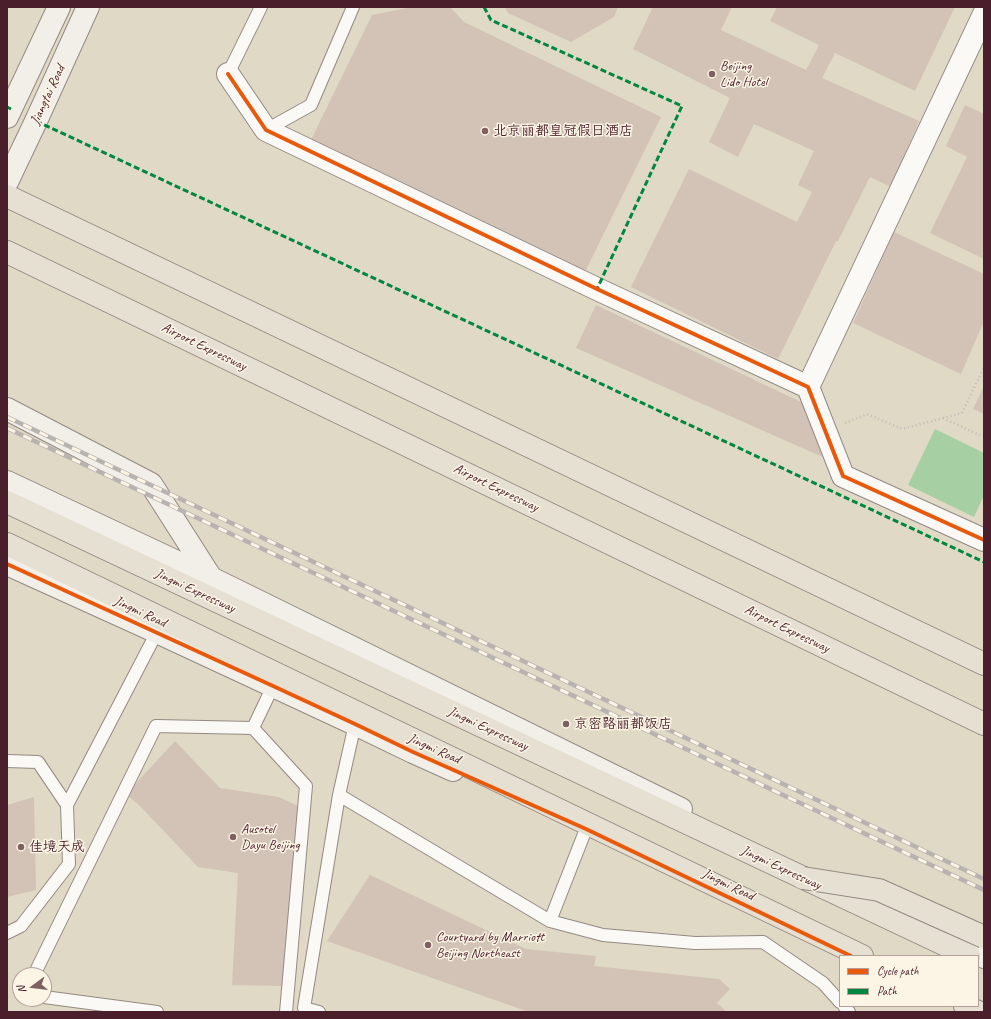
<!DOCTYPE html>
<meta charset="utf-8">
<style>
body{margin:0}
#map{position:relative;width:991px;height:1019px;overflow:hidden;background:#e0d9c6;font-family:Caveat,sans-serif}
canvas{display:block}
.frame{position:absolute;inset:0;border:8px solid #4a1f2b;pointer-events:none}
.legend{position:absolute;left:839px;top:955px;width:140px;height:52px;box-sizing:border-box;background:#fcf5e5;border:1px solid #b59f9b;margin:0;padding:5px 7px;list-style:none;font-size:12px;color:#4a1f2b}
.legend li{display:flex;align-items:center;gap:8px;height:20px}
.legend b{width:20px;border:1px solid #b59f9b}
.north{position:absolute;left:12px;top:967px;width:40px;height:40px;box-sizing:border-box;background:#fcf5e5;border:1px solid #b59f9b;border-radius:50%;rotate:255deg;font-size:11px;font-weight:700;line-height:16px;text-align:center;color:#4a1f2b}
.north::after{content:'';display:block;margin:auto;width:14px;height:18px;background:#7e6061;clip-path:polygon(50% 0,100% 100%,50% 72%,0 100%)}
</style>
<div id="map">
<canvas width="991" height="1019"></canvas>
<div class="frame"></div>
<ul class="legend">
<li><b style="height:5px;background:#e8590c"></b>Cycle path</li>
<li><b style="height:5px;background:#00873e"></b>Path</li>
</ul>
<div class="north">N</div>
</div>
<script>
const g = document.querySelector('canvas').getContext('2d');
g.lineJoin = 'round';
function fill(path, color) { g.fillStyle = color; g.fill(path, 'evenodd'); }
const toPath = rows => new Path2D(rows.map(r => 'M' + r).join(''));
function strokePath(path, color, width, dash) { g.strokeStyle = color; g.lineWidth = width; g.lineCap = dash ? 'butt' : 'round'; g.setLineDash(dash || []); g.stroke(path); }
function label(font, color, halo, rows, align = 'center') {
  g.font = font + ' Caveat,"LXGW WenKai TC",sans-serif'; g.lineWidth = 3; g.setLineDash([]); g.textBaseline = 'middle'; g.strokeStyle = halo; g.fillStyle = color; for (const [text, x, y, turn = 0] of rows) {
    g.save(); g.translate(x, y); g.rotate((+turn || 0) * Math.PI / 180); g.textAlign = isNaN(turn) ? turn : align; if (halo) g.strokeText(text, 0, 0); g.fillText(text, 0, 0); g.restore();
  }
}
fill(toPath([
 [935,429,984,453,984,495,974,517,908,485]
]), '#a6cfa4');
fill(toPath([
 [412,7,450,7,464,22,661,117,584,274,308,146,372,15],
 [505,7,618,7,614,17,571,42,508,13],
 [653,7,732,7,721,30,806,70,819,45,770,21,777,7,955,7,915,91,835,53,822,78,919,121,891,187,870,177,838,241,836,241,778,359,631,287,689,169,797,222,812,192,798,185,814,151,754,124,738,157,709,142,730,98,633,49],
 [965,105,984,114,984,259,930,233,967,157,946,146],
 [894,232,984,274,984,321,961,374,853,323],
 [596,305,816,409,834,462,576,348],
 [984,386,984,414,973,409],
 [175,741,220,788,279,797,300,807,283,986,232,985,238,873,198,867,139,805,126,794],
 [34,797,36,890,7,897,7,805],
 [370,875,526,949,596,956,594,966,719,979,730,989,717,1003,727,1012,529,1012,327,941]
]), '#d2c3b6');
const lane = toPath([
 [228,74,261,7],
 [266,130,311,105,353,7],
 [253,728,273,686],
 [7,761,38,762,67,805,69,864,21,926,7,933],
 [339,795,355,724],
 [67,805,157,632],
 [550,921,586,829],
 [34,975,156,726,253,728,306,786,286,1012],
 [44,997,157,1012],
 [844,1006,849,1012],
 [319,1012,304,1008,339,795,550,921,603,935,695,943,763,942,823,983,840,1002]
]);
const street = toPath([
 [228,74,266,130,597,289,808,387,843,476,984,540],
 [808,387,984,14]
]);
const secondary = toPath([
 [7,117,59,7],
 [7,182,36,121,88,7],
 [7,409,151,484,211,578],
 [7,482,211,578,681,809],
 [7,564,157,632,355,724,413,752,453,770],
 [953,942,984,957]
]);
const highway = toPath([
 [7,196,984,664],
 [7,252,984,724],
 [7,502,969,956],
 [7,544,862,956],
 [965,1006,978,1012]
]);
strokePath(lane, '#948982', 14);
strokePath(street, '#948982', 24);
strokePath(secondary, '#948982', 24);
strokePath(highway, '#948982', 24);
strokePath(toPath([
 [943,418,984,437],
 [845,423,867,414,902,429,962,413,984,367]
]), '#c1bbb9', 2.5, [1, 3]);
strokePath(lane, '#faf9f6', 12);
strokePath(street, '#faf9f6', 22);
strokePath(secondary, '#f2efe8', 22);
strokePath(highway, '#e6e0d2', 22);
const rail = toPath([
 [7,417,984,879],
 [7,428,984,890]
]);
strokePath(rail, '#b8b2b1', 4.5);
strokePath(rail, '#fcf5e5', 3, [9]);
const highwayBridge = toPath([
 [803,878,879,890,984,937]
]);
strokePath(highwayBridge, '#948982', 24, []);
strokePath(highwayBridge, '#e6e0d2', 22);
strokePath(toPath([
 [484,7,491,20,682,106,597,289],
 [7,107,11,109],
 [36,121,984,562]
]), '#00873e', 3, [6, 3]);
strokePath(toPath([
 [228,74,266,130,597,289,808,387,843,476,984,540],
 [7,564,273,686,355,724,413,752,586,829,851,956]
]), '#e8590c', 4);
for (const [x, y, r, color] of [
 [712,74,4,"#7e6061"],
 [485,131,4,"#7e6061"],
 [566,724,4,"#7e6061"],
 [233,837,4,"#7e6061"],
 [21,847,4,"#7e6061"],
 [428,945,4,"#7e6061"]
]) { const dot = new Path2D(); dot.arc(x, y, r, 0, 2 * Math.PI); g.fillStyle = color; g.fill(dot); strokePath(dot, '#fcf5e5', 1.5); }
label('14px', '#4a1f2b', '#fcf5e5', [
 ["Beijing",720,66],
 ["Lido Hotel",720,82],
 ["北京丽都皇冠假日酒店",493,131],
 ["京密路丽都饭店",574,724],
 ["Ausotel",241,829],
 ["Dayu Beijing",241,845],
 ["佳境天成",29,847],
 ["Courtyard by Marriott",436,937],
 ["Beijing Northeast",436,953]
], 'left');
label('14px', '#4a1f2b', '#fcf5e5', [
 ["Jiangtai Road",48,95,-65],
 ["Airport Expressway",204,347,26],
 ["Airport Expressway",496,488,26],
 ["Jingmi Expressway",195,591,25],
 ["Jingmi Road",140,612,25],
 ["Airport Expressway",787,629,26],
 ["Jingmi Expressway",488,729,25],
 ["Jingmi Road",434,749,24],
 ["Jingmi Expressway",781,868,25],
 ["Jingmi Road",728,885,26]
]);
</script>
